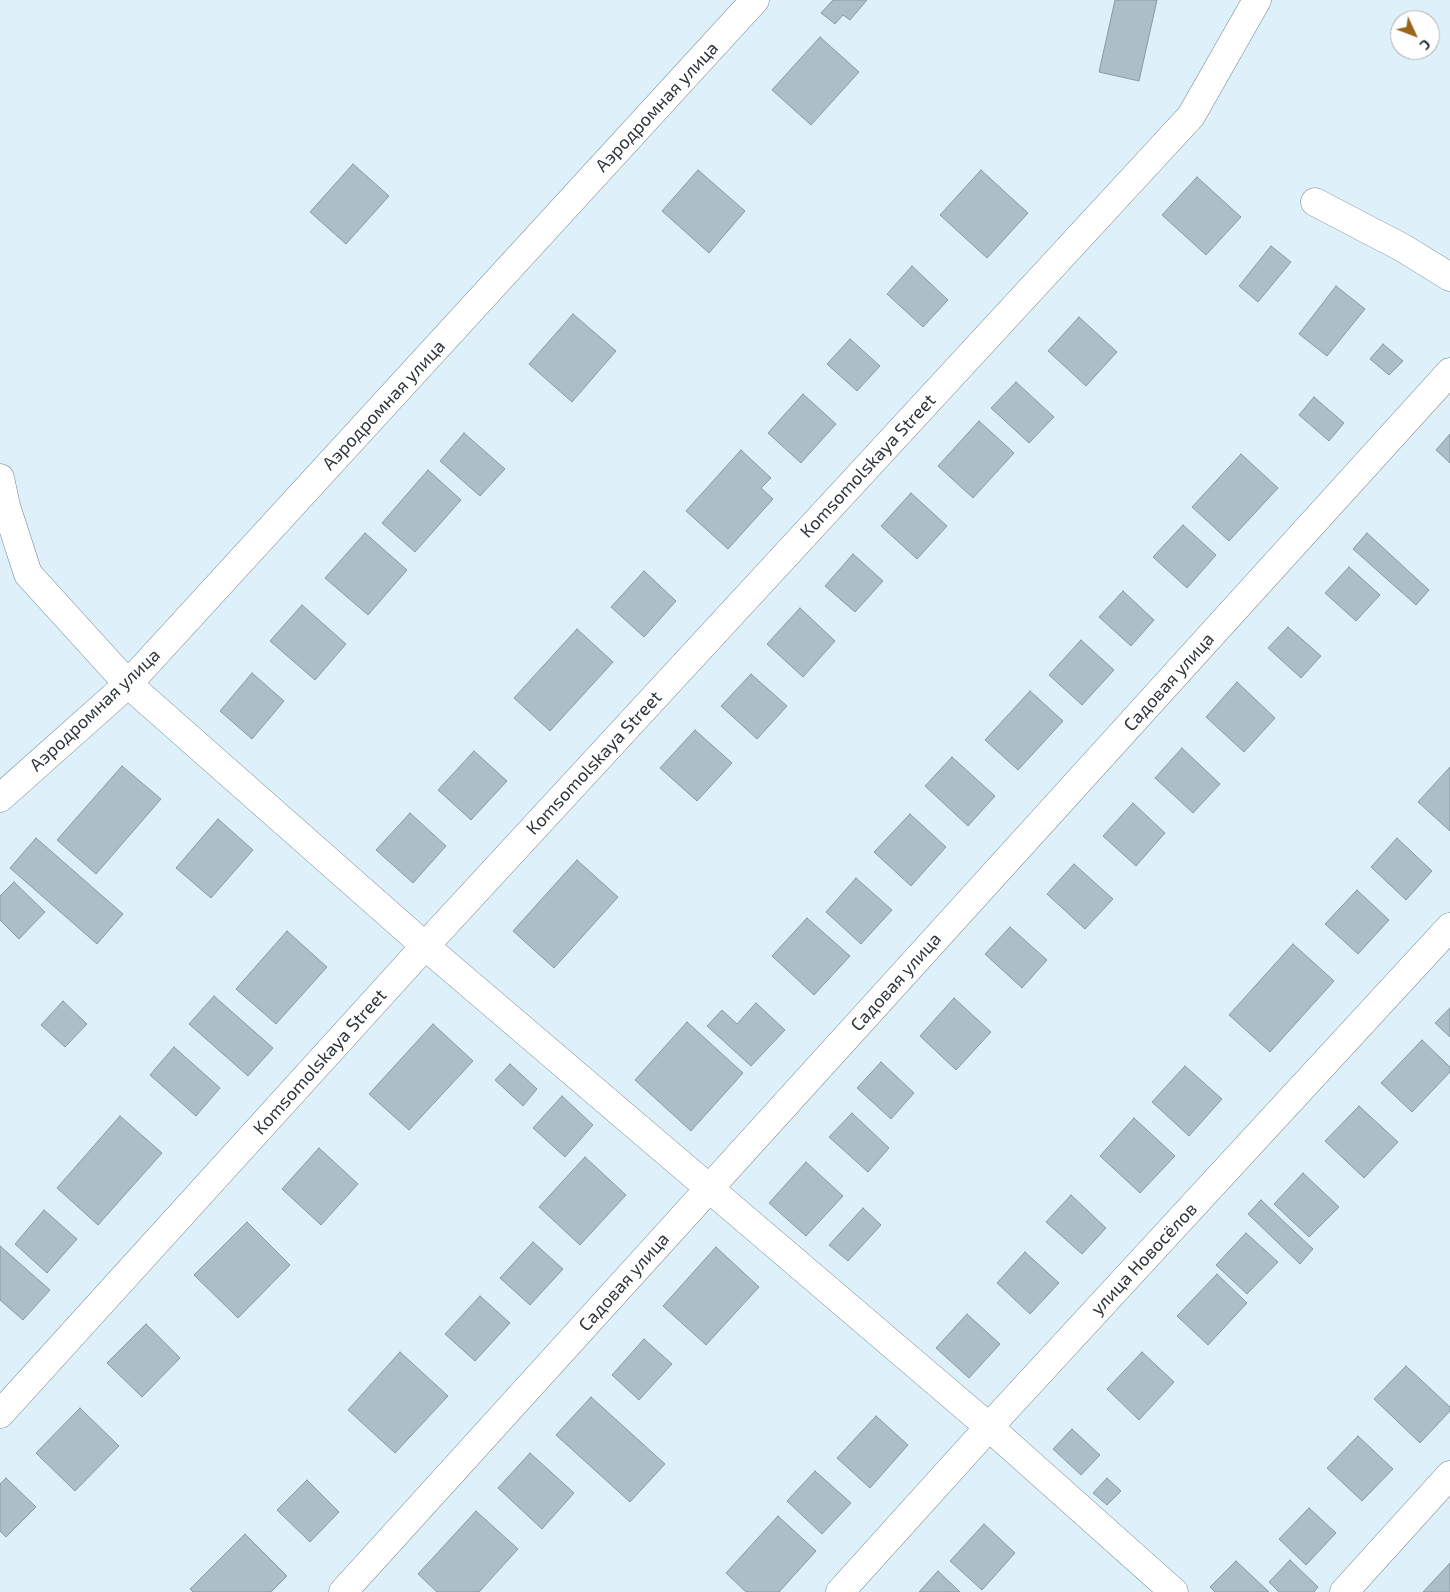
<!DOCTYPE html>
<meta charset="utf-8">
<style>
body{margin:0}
#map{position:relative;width:1450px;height:1592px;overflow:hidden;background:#def1fb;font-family:"Exo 2",sans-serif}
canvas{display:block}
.north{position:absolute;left:1390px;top:10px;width:50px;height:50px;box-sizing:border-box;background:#fff;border:1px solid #abaeb0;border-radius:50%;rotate:133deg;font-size:14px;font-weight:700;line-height:20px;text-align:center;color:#2d3539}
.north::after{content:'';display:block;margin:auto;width:18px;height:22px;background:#9a661c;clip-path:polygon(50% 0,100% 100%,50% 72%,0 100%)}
</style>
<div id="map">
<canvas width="1450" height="1592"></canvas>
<div class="north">С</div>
</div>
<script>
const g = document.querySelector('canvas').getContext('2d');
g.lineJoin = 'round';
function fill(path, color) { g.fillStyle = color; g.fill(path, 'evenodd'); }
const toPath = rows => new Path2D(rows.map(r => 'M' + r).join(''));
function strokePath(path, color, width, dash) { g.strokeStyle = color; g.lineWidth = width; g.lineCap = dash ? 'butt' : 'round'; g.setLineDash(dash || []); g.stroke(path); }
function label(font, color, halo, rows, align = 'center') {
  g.font = font + ' "Exo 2",sans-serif'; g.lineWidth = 5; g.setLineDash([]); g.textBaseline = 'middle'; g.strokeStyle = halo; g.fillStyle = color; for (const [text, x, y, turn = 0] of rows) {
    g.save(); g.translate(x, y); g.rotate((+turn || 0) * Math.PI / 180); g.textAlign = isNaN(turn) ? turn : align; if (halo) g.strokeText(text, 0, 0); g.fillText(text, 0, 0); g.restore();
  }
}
const building = toPath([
 [833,0,867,0,850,20,843,15,835,24,821,13,833,0],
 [1115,0,1157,0,1139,81,1099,72,1115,0],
 [820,37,859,72,811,125,772,90,820,37],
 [353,164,389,196,346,244,310,212,353,164],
 [698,170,745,211,709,253,662,211,698,170],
 [981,170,1028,213,987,258,940,215,981,170],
 [1197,177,1241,217,1206,255,1162,215,1197,177],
 [1271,246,1291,262,1258,302,1239,286,1271,246],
 [912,266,948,300,923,327,887,294,912,266],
 [1336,286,1365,309,1327,356,1299,334,1336,286],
 [573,314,616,351,572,402,529,364,573,314],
 [1079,317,1117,352,1086,386,1048,351,1079,317],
 [850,339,880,366,857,391,827,364,850,339],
 [1383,344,1403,361,1389,375,1370,359,1383,344],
 [1016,382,1054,417,1029,443,991,408,1016,382],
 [803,394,836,424,801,463,768,433,803,394],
 [1314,397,1344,423,1329,441,1299,415,1314,397],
 [979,421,1014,453,973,498,938,466,979,421],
 [464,433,505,469,480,496,440,461,464,433],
 [1450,434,1450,463,1436,450,1450,434],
 [741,450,771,478,761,488,773,499,728,549,686,511,741,450],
 [1241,454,1278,488,1229,541,1192,507,1241,454],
 [428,470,461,500,415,552,382,523,428,470],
 [911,493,947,526,917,559,881,526,911,493],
 [1183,525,1216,555,1187,588,1153,557,1183,525],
 [365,533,407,570,368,615,325,578,365,533],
 [1367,533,1429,590,1416,605,1353,549,1367,533],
 [853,554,883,581,855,612,825,586,853,554],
 [1349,567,1380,595,1356,621,1325,593,1349,567],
 [644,571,676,601,644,637,611,607,644,571],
 [1123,591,1154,620,1131,646,1099,617,1123,591],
 [302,605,346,644,315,680,270,641,302,605],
 [800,608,835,641,803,677,767,644,800,608],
 [1288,627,1321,656,1301,678,1268,648,1288,627],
 [577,629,613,662,550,731,514,698,577,629],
 [1081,640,1114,670,1082,705,1049,675,1081,640],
 [252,673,284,701,252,739,220,711,252,673],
 [751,674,787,706,757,739,721,706,751,674],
 [1237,682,1275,718,1244,752,1206,717,1237,682],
 [1030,691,1063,721,1018,770,985,740,1030,691],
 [695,730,732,763,697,801,660,768,695,730],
 [1182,748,1220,784,1193,813,1155,778,1182,748],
 [474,751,507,781,471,820,438,790,474,751],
 [952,757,995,796,968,826,925,786,952,757],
 [122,766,161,799,96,874,57,840,122,766],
 [1450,767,1450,831,1418,802,1450,767],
 [1133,803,1165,833,1136,866,1103,836,1133,803],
 [410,813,446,846,413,883,376,850,410,813],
 [910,814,946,847,911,886,874,852,910,814],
 [218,819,253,850,211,898,176,868,218,819],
 [36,838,123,914,97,944,10,868,36,838],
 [1397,838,1432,871,1406,900,1371,867,1397,838],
 [577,860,618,897,554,968,513,931,577,860],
 [1074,864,1113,899,1085,929,1047,894,1074,864],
 [856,878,892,910,861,944,826,912,856,878],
 [14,882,45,912,19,939,0,920,0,896,14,882],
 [1357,890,1389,920,1358,954,1325,924,1357,890],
 [807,918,850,956,814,995,772,956,807,918],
 [1010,927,1047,960,1022,988,985,954,1010,927],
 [287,931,327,967,276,1024,236,989,287,931],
 [1293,944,1334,981,1270,1052,1229,1015,1293,944],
 [214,996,273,1048,248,1076,189,1024,214,996],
 [954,998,991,1032,956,1070,920,1036,954,998],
 [63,1001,87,1024,65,1047,41,1025,63,1001],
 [756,1003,785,1030,751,1066,707,1026,722,1010,737,1024,756,1003],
 [1450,1008,1450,1037,1435,1023,1450,1008],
 [687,1022,743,1073,691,1131,635,1080,687,1022],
 [433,1024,473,1061,409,1130,369,1094,433,1024],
 [1422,1040,1450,1067,1450,1072,1412,1112,1381,1083,1422,1040],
 [174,1047,220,1088,196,1116,150,1075,174,1047],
 [881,1062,914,1093,891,1119,857,1088,881,1062],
 [510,1064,537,1089,523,1106,495,1080,510,1064],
 [1185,1066,1222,1099,1189,1136,1152,1102,1185,1066],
 [562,1096,593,1125,565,1157,533,1128,562,1096],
 [1359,1106,1398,1142,1364,1178,1325,1141,1359,1106],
 [852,1113,889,1148,868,1172,829,1137,852,1113],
 [120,1116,162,1153,98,1225,57,1188,120,1116],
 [1134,1118,1175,1156,1140,1193,1100,1156,1134,1118],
 [319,1148,358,1184,321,1225,282,1189,319,1148],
 [585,1157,626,1195,580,1245,539,1207,585,1157],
 [806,1162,843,1196,806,1236,769,1203,806,1162],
 [1303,1173,1339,1207,1309,1237,1274,1204,1303,1173],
 [1071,1195,1106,1228,1082,1254,1046,1222,1071,1195],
 [1261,1200,1313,1249,1300,1264,1248,1214,1261,1200],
 [863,1208,881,1225,848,1261,829,1245,863,1208],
 [44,1210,77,1239,47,1273,15,1244,44,1210],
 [247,1222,290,1265,238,1318,194,1275,247,1222],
 [1246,1233,1278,1262,1247,1294,1216,1265,1246,1233],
 [533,1242,563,1269,530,1305,500,1278,533,1242],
 [0,1246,50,1290,23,1320,0,1300,0,1246],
 [716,1247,759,1287,706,1345,663,1306,716,1247],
 [1025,1252,1059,1283,1030,1314,997,1283,1025,1252],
 [1217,1274,1247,1303,1208,1345,1177,1316,1217,1274],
 [480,1296,510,1323,475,1361,445,1334,480,1296],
 [967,1314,1000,1344,969,1378,936,1348,967,1314],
 [146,1324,180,1358,142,1397,107,1363,146,1324],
 [644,1339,672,1364,639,1400,612,1375,644,1339],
 [400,1352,448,1396,395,1453,348,1410,400,1352],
 [1142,1352,1174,1382,1139,1420,1107,1389,1142,1352],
 [1406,1366,1450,1407,1450,1411,1420,1443,1374,1399,1406,1366],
 [591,1397,665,1464,630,1502,556,1435,591,1397],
 [80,1408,119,1446,75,1491,36,1453,80,1408],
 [876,1416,908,1445,870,1488,837,1458,876,1416],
 [1072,1429,1100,1455,1081,1475,1053,1449,1072,1429],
 [1358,1436,1393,1469,1362,1501,1327,1468,1358,1436],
 [530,1453,574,1493,542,1529,498,1488,530,1453],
 [815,1471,851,1503,822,1534,787,1501,815,1471],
 [6,1478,36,1507,6,1537,0,1531,0,1484,6,1478],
 [1107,1478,1121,1491,1107,1505,1093,1493,1107,1478],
 [307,1480,339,1512,310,1542,277,1510,307,1480],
 [1309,1508,1336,1533,1306,1565,1279,1539,1309,1508],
 [476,1511,518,1549,479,1592,437,1592,418,1574,476,1511],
 [778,1516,816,1551,779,1592,746,1592,726,1573,778,1516],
 [984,1524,1015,1553,982,1590,950,1561,984,1524],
 [245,1534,287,1576,271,1592,193,1592,190,1589,245,1534],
 [1290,1560,1318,1587,1314,1592,1279,1592,1269,1582,1290,1560],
 [1236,1561,1269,1592,1215,1592,1210,1587,1236,1561],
 [1450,1563,1450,1592,1423,1592,1450,1563],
 [938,1571,960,1592,919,1592,938,1571]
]);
fill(building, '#acbfc8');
strokePath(building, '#889aa2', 1);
const minor = toPath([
 [1315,202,1403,248,1450,277],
 [0,478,6,506,28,574,128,684,425,946,989,1427,1174,1592],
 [0,798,128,684,755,0],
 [0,1414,425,946,1191,116,1257,0],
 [343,1592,1450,372],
 [840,1592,989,1427,1450,927],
 [1344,1592,1450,1475]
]);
strokePath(minor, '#6f8089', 29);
strokePath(minor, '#fff', 28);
label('18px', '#2d3539', '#fff', [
 ["Аэродромная улица",657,107,-47],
 ["Аэродромная улица",384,405,-47],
 ["Komsomolskaya Street",868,466,-47],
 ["Садовая улица",1169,682,-48],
 ["Аэродромная улица",95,710,-43],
 ["Komsomolskaya Street",594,763,-47],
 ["Садовая улица",896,982,-48],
 ["Komsomolskaya Street",320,1062,-48],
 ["улица Новосёлов",1144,1259,-47],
 ["Садовая улица",624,1282,-48]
]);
</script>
